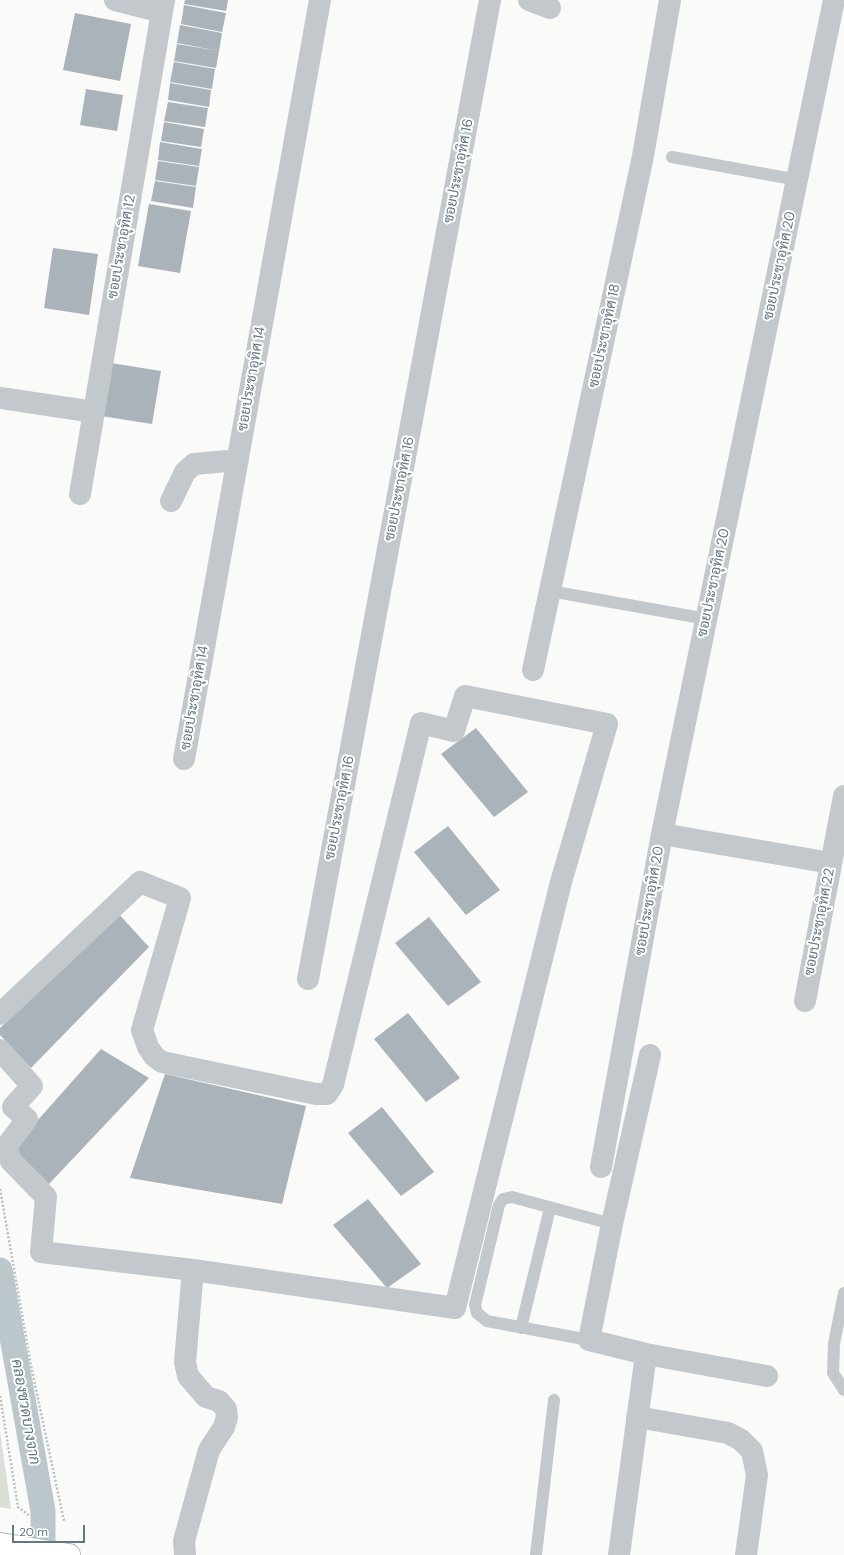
<!DOCTYPE html>
<meta charset="utf-8">
<style>
body{margin:0}
#map{position:relative;width:844px;height:1555px;overflow:hidden;background:#fafaf8;font-family:"DM Sans",sans-serif}
canvas{display:block}
.scale{position:absolute;left:12px;top:1525px;width:73px;height:18px;box-sizing:border-box;border:2px solid #657683;border-top:0;padding-left:5px;font-size:12px;line-height:14px;white-space:nowrap;color:#657683;-webkit-text-stroke:3px #fff;paint-order:stroke}
</style>
<div id="map">
<canvas width="844" height="1555"></canvas>
<div class="scale">20 m</div>
</div>
<script>
const g = document.querySelector('canvas').getContext('2d');
g.lineJoin = 'round';
function fill(path, color) { g.fillStyle = color; g.fill(path, 'evenodd'); }
const toPath = rows => new Path2D(rows.map(r => 'M' + r).join(''));
function strokePath(path, color, width, dash) { g.strokeStyle = color; g.lineWidth = width; g.lineCap = dash ? 'butt' : 'round'; g.setLineDash(dash || []); g.stroke(path); }
function label(font, color, halo, rows, align = 'center') {
  g.font = font + ' "DM Sans",Sarabun,sans-serif'; g.lineWidth = 4; g.setLineDash([]); g.textBaseline = 'middle'; g.strokeStyle = halo; g.fillStyle = color; for (const [text, x, y, turn = 0] of rows) {
    g.save(); g.translate(x, y); g.rotate((+turn || 0) * Math.PI / 180); g.textAlign = isNaN(turn) ? turn : align; if (halo) g.strokeText(text, 0, 0); g.fillText(text, 0, 0); g.restore();
  }
}
fill(toPath([
 [0,1431,11,1509,0,1507]
]), '#dadfd7');
strokePath(toPath([
 [0,1270,43,1511,43,1555]
]), '#bbc7cb', 25);
fill(toPath([
 [185,0,228,0,226,11,184,4],
 [184,5,226,13,222,32,181,24],
 [75,13,131,24,120,81,63,70],
 [180,25,222,33,219,51,177,43],
 [177,44,219,51,216,68,174,61],
 [174,62,215,69,212,89,170,82],
 [170,83,211,90,209,107,168,100],
 [86,89,123,95,117,131,80,125],
 [168,102,208,108,205,127,164,121],
 [164,122,204,129,201,147,161,141],
 [160,142,202,149,199,166,158,160],
 [158,161,199,167,196,186,155,180],
 [155,181,196,187,193,208,151,201],
 [149,204,191,211,180,273,138,266],
 [53,248,98,254,89,315,44,308],
 [111,363,161,371,152,424,101,416],
 [476,728,528,792,494,817,441,754],
 [448,826,500,890,466,915,414,852],
 [117,912,149,947,31,1068,0,1035,0,1028],
 [429,917,481,982,448,1006,395,943],
 [408,1013,460,1078,426,1102,374,1039],
 [101,1049,149,1078,49,1184,13,1148],
 [165,1074,306,1106,282,1204,130,1178],
 [382,1107,434,1172,401,1196,348,1133],
 [368,1199,421,1264,387,1288,333,1225]
]), '#aab3b9');
const secondary = toPath([
 [0,1544,69,1555]
]);
strokePath(secondary, '#b3babf', 24);
strokePath(toPath([
 [0,1189,31,1366,64,1521],
 [0,1396,18,1507,30,1516]
]), '#bbbfc2', 2.5, [2, 2]);
strokePath(toPath([
 [672,157,798,180],
 [550,591,707,619],
 [844,1293,834,1344,833,1373,844,1390],
 [521,1328,550,1208],
 [589,1340,487,1321,477,1313,475,1305,499,1205,503,1199,512,1197,612,1224],
 [536,1555,554,1400]
]), '#c3c8cc', 12);
strokePath(toPath([
 [115,0,162,12],
 [529,0,550,8],
 [0,398,94,412],
 [80,494,164,0],
 [171,501,185,472,194,464,238,460],
 [533,670,643,156,670,0],
 [184,759,320,0],
 [662,834,831,863],
 [308,979,490,0],
 [805,1001,844,796],
 [0,1014,140,882,180,898,142,1030,148,1047,154,1056,162,1062,316,1094,327,1094,333,1085,421,723,454,731,465,696,607,724,561,882,455,1308,193,1270,41,1252,46,1197,11,1161,6,1147,27,1119,13,1107,32,1086,0,1050],
 [650,1055,612,1224,589,1340,646,1354,767,1376],
 [601,1167,662,834,834,0],
 [637,1417,728,1433,741,1440,752,1451,757,1475,746,1555],
 [185,1555,184,1541,209,1450,224,1427,227,1417,226,1409,219,1401,206,1397,188,1376,185,1362,193,1270],
 [619,1555,646,1354]
]), '#c3c8cc', 22);
strokePath(secondary, '#fff', 22);
label('14px', '#657683', '#fff', [
 ["ซอยประชาอุทิศ 16",459,171,-79],
 ["ซอยประชาอุทิศ 12",122,247,-80],
 ["ซอยประชาอุทิศ 20",780,266,-78],
 ["ซอยประชาอุทิศ 18",605,336,-78],
 ["ซอยประชาอุทิศ 14",252,379,-80],
 ["ซอยประชาอุทิศ 16",400,489,-79],
 ["ซอยประชาอุทิศ 20",714,583,-78],
 ["ซอยประชาอุทิศ 14",195,698,-80],
 ["ซอยประชาอุทิศ 16",340,808,-79],
 ["ซอยประชาอุทิศ 20",650,901,-80],
 ["ซอยประชาอุทิศ 22",820,922,-79]
]);
label('italic 15px', '#60757c', '#fff', [
 ["คลองชวดบางจาก",25,1412,80]
]);
</script>
